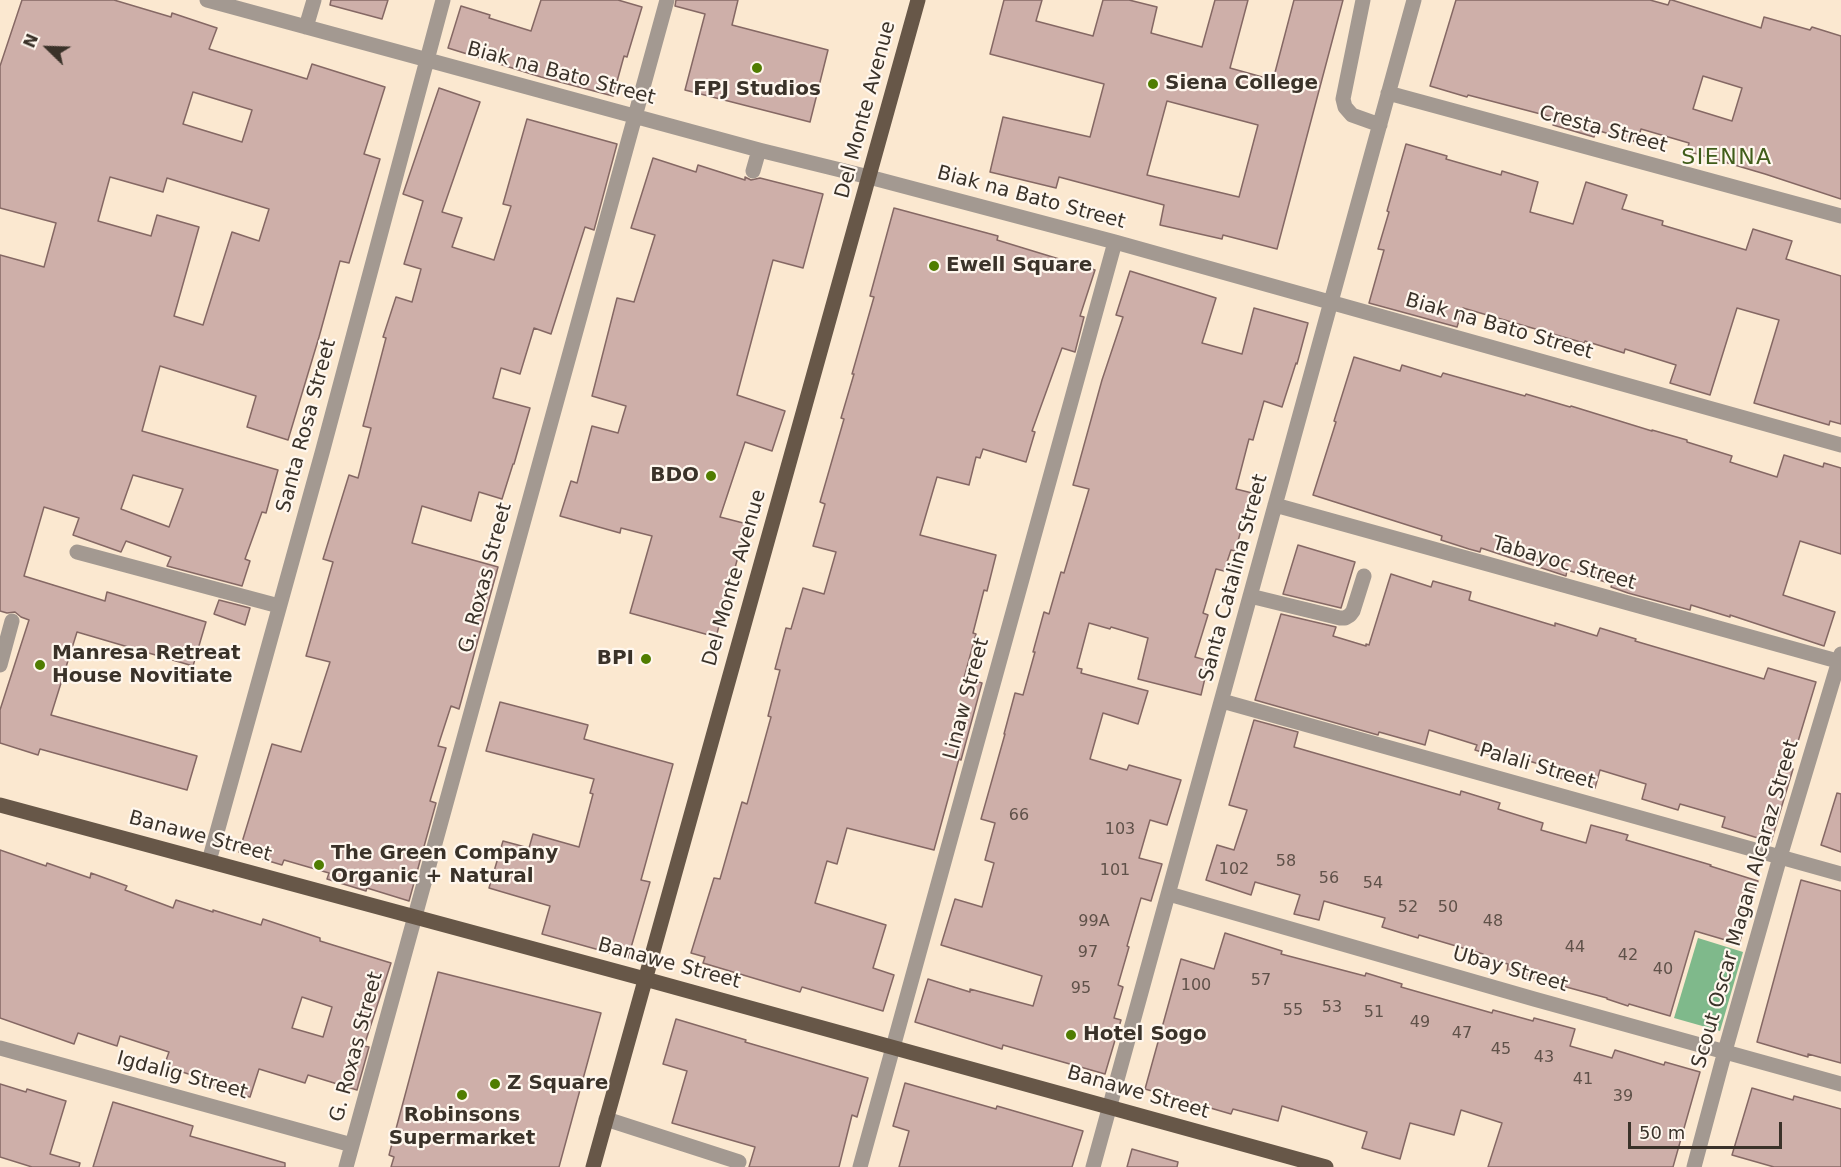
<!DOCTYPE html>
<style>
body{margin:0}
#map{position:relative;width:1841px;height:1167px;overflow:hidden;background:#fbe8d0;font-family:"DejaVu Sans",sans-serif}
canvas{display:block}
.north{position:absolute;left:18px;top:18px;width:60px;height:60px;-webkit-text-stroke:4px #fff7ee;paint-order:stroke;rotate:293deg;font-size:16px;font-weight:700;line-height:24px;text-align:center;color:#3a3229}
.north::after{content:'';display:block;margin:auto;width:21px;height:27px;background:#3a3229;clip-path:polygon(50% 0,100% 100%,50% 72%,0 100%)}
.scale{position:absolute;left:1628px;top:1122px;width:154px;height:27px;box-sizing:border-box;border:3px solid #3a3229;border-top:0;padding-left:8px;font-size:18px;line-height:21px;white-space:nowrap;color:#3a3229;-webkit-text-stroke:4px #fff7ee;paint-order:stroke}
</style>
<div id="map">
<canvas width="1841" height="1167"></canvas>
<div class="north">N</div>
<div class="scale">50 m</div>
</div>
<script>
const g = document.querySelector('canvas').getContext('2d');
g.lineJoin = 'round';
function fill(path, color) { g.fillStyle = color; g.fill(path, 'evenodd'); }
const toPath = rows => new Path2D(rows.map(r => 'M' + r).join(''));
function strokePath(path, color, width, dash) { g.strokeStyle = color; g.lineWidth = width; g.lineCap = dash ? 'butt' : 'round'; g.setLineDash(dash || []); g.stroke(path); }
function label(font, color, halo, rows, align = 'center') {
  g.font = font + ' "DejaVu Sans",sans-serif'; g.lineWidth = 4.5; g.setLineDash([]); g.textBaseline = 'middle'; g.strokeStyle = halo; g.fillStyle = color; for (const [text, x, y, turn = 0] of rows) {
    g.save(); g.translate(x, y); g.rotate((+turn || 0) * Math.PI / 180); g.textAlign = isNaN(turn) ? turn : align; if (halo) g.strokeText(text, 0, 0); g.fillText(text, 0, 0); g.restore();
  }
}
fill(toPath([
 [1698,938,1743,952,1720,1031,1674,1018]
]), '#7fb98b');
const building = toPath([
 [22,0,114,0,171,17,172,13,217,28,209,49,307,79,312,64,385,87,364,154,380,159,349,263,340,261,319,337,288,440,247,427,256,396,160,366,142,431,278,470,266,513,262,512,245,559,250,561,242,586,167,566,171,557,126,541,121,552,73,535,79,518,44,507,24,576,105,601,107,592,206,622,193,666,77,632,51,715,197,756,187,790,40,749,38,755,0,743,0,710,29,620,21,617,15,612,7,613,0,611,0,255,44,267,56,223,0,208,0,66,22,0],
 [193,92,252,110,242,142,183,124,193,92],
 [110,177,163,192,167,178,269,209,259,241,232,232,203,325,174,316,199,227,157,215,151,236,98,221,110,177],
 [133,475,183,489,169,527,121,509,133,475],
 [331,0,388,0,382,19,330,5,331,0],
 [541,0,618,0,642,7,627,57,624,56,613,96,541,77,448,48,461,6,490,15,489,18,531,31,541,0],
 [676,0,738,0,732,25,828,50,810,122,685,90,705,14,675,6,676,0],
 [1004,0,1042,0,1036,21,1093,36,1103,0,1129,0,1157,7,1151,33,1202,47,1215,0,1248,0,1230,68,1273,80,1294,0,1343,0,1277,249,1223,235,1222,239,1160,225,1164,205,1059,177,1056,188,990,172,1003,117,1090,137,1104,84,990,54,1004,0],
 [1167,101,1258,125,1239,197,1147,175,1167,101],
 [1456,0,1650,0,1668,5,1670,0,1672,0,1761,28,1764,17,1810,30,1812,27,1841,36,1841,199,1765,174,1687,151,1689,143,1641,129,1637,142,1596,130,1594,137,1553,125,1556,118,1468,95,1467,97,1430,86,1456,0],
 [1703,76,1742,88,1732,121,1693,109,1703,76],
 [439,88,480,102,442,212,462,218,452,247,494,260,511,206,503,204,527,119,617,144,594,230,585,227,551,334,534,328,520,374,501,368,493,398,530,408,514,464,513,464,502,499,479,492,471,521,422,506,412,543,498,567,459,709,451,706,438,746,446,748,430,801,436,803,409,901,367,888,366,891,327,879,329,873,284,860,282,865,239,852,272,744,301,752,330,662,306,656,333,562,323,559,349,475,358,478,371,428,363,426,386,338,383,337,396,297,412,302,421,269,404,264,423,201,403,194,439,88],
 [1406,144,1447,156,1446,159,1501,175,1502,171,1538,182,1530,212,1573,224,1586,182,1627,195,1622,209,1663,221,1662,225,1746,250,1753,229,1792,241,1786,259,1841,276,1841,424,1830,421,1829,425,1754,403,1779,320,1737,308,1710,395,1670,383,1676,365,1625,349,1624,353,1585,341,1584,343,1463,308,1457,327,1369,303,1384,250,1378,249,1389,212,1387,211,1406,144],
 [653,158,696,172,698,165,745,180,745,177,751,180,760,178,823,194,803,268,773,260,737,395,785,411,772,451,745,442,720,517,747,524,716,637,630,613,652,536,621,528,620,533,560,516,571,481,577,483,592,426,618,433,626,406,592,396,617,298,634,302,655,235,631,228,653,158],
 [894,208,998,236,997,240,1095,270,1080,316,1084,317,1075,352,1062,348,1032,431,1035,432,1026,462,983,449,980,458,976,457,969,485,937,477,920,535,996,555,987,591,984,590,973,633,976,634,964,678,982,683,961,760,959,759,934,850,847,828,837,864,827,861,815,903,886,925,873,968,894,975,883,1011,802,987,800,992,703,963,705,957,691,953,714,878,720,879,742,802,747,804,771,717,768,716,780,670,775,669,786,628,791,629,803,588,824,594,836,552,813,546,825,504,820,502,844,419,841,418,854,374,852,374,874,297,870,296,894,208],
 [1130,271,1216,298,1202,343,1242,354,1254,308,1308,323,1297,364,1296,363,1282,407,1264,401,1253,440,1249,439,1236,489,1252,493,1235,551,1231,550,1224,571,1216,569,1203,613,1208,615,1195,657,1209,661,1201,695,1138,679,1148,638,1111,627,1110,629,1089,623,1077,668,1082,669,1081,673,1148,691,1138,724,1103,713,1090,759,1127,770,1129,765,1181,780,1167,825,1150,820,1139,858,1162,864,1151,901,1141,898,1127,946,1129,947,1118,985,1123,987,1114,1018,1121,1020,1105,1074,1003,1045,1002,1049,915,1022,928,979,970,992,970,989,1033,1006,1042,976,941,945,955,899,982,907,994,863,985,860,995,823,981,819,1005,734,1004,734,1015,693,1023,695,1035,652,1033,652,1044,612,1049,614,1061,572,1064,573,1089,489,1073,485,1102,380,1123,317,1116,315,1130,271],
 [1354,357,1400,371,1402,365,1441,377,1443,373,1525,396,1526,394,1570,407,1571,406,1652,431,1652,430,1687,440,1687,442,1732,456,1730,462,1777,477,1784,455,1823,467,1824,463,1841,468,1841,554,1800,541,1783,595,1835,612,1824,646,1730,615,1730,617,1691,605,1690,610,1628,593,1611,587,1612,584,1567,570,1566,576,1481,548,1480,552,1469,549,1441,540,1442,536,1313,495,1336,422,1334,421,1354,357],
 [1298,545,1355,562,1341,608,1283,594,1298,545],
 [1391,574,1431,587,1433,581,1471,592,1469,600,1555,626,1555,623,1597,636,1600,628,1636,639,1635,641,1764,679,1768,668,1816,682,1790,768,1793,769,1771,842,1722,827,1725,817,1680,804,1678,810,1642,799,1646,784,1600,770,1595,788,1556,777,1558,770,1513,756,1512,761,1475,750,1477,745,1429,730,1425,745,1379,732,1378,735,1255,700,1281,614,1336,627,1333,636,1366,646,1366,644,1369,645,1391,574],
 [219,600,250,608,245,625,214,614,219,600],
 [500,702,588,725,584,739,673,764,641,880,650,882,628,958,542,934,550,906,489,888,503,841,529,848,533,834,579,847,593,794,590,793,594,779,486,751,500,702],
 [1254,720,1298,732,1294,747,1460,795,1461,791,1500,803,1498,809,1543,823,1541,830,1586,843,1591,825,1628,835,1626,840,1711,865,1710,866,1758,881,1739,944,1695,931,1670,1016,1629,1004,1628,1006,1607,999,1607,998,1507,971,1508,964,1482,957,1483,954,1419,935,1418,938,1382,927,1385,918,1345,907,1324,901,1319,920,1294,914,1300,895,1255,882,1251,895,1206,880,1217,845,1234,850,1247,810,1229,805,1254,720],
 [1837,793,1841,794,1841,852,1821,845,1837,793],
 [0,850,46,866,47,863,90,878,91,873,127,886,125,890,173,908,176,900,213,912,213,910,261,925,263,919,320,938,320,941,391,963,364,1046,369,1047,357,1090,308,1075,305,1083,259,1069,250,1097,209,1084,210,1081,164,1066,169,1052,120,1036,117,1046,78,1033,74,1044,0,1018,0,850],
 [302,997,332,1007,323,1037,292,1028,302,997],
 [1801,880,1841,891,1841,1063,1808,1054,1808,1057,1757,1042,1801,880],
 [1225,933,1282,951,1281,954,1365,976,1366,973,1402,984,1401,987,1492,1013,1493,1010,1533,1021,1534,1018,1575,1029,1570,1046,1612,1058,1615,1050,1664,1065,1665,1062,1700,1072,1673,1167,1488,1167,1502,1123,1461,1110,1454,1135,1410,1123,1400,1159,1362,1148,1367,1132,1282,1106,1278,1121,1233,1109,1231,1114,1145,1089,1181,959,1214,969,1225,933],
 [438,972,601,1013,559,1167,391,1167,394,1157,389,1155,438,972],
 [676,1019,746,1040,745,1042,868,1078,857,1117,852,1115,839,1167,749,1167,755,1147,672,1123,687,1071,663,1064,676,1019],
 [905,1083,996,1109,997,1106,1083,1131,1072,1167,899,1167,909,1131,893,1126,905,1083],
 [0,1084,26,1092,27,1089,66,1101,50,1154,80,1163,79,1167,32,1167,0,1157,0,1084],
 [1752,1088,1793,1100,1794,1096,1841,1109,1841,1167,1774,1167,1732,1155,1752,1088],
 [113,1102,193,1126,190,1136,285,1163,285,1167,93,1167,113,1102],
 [1132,1149,1178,1162,1177,1167,1127,1167,1132,1149]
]);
fill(building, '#ceafa9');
strokePath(building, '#856864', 1.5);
strokePath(toPath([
 [207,0,759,150,869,177,1115,242,1841,445],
 [1363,0,1343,99,1345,107,1352,115,1380,125],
 [306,27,314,0],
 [1388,93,1841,216],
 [753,171,759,150],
 [1275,505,1841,662],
 [77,552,279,606],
 [1250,596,1340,618,1345,618,1350,615,1353,611,1364,576],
 [0,665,12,621],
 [1222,701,1841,874],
 [209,861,322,453,443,0],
 [1169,894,1534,999,1841,1084],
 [0,1048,352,1145],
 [606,1119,739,1162],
 [346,1167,667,0],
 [860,1167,1115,242],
 [1093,1167,1414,0],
 [1694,1167,1725,1051,1780,857,1841,654]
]), '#a39991', 15);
strokePath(toPath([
 [0,805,645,979,1326,1167],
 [593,1167,918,0]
]), '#675748', 15);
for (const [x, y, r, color] of [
 [757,68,6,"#507d01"],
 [1153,84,6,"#507d01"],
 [934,266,6,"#507d01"],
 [711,476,6,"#507d01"],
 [646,659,6,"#507d01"],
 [40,665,6,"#507d01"],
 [319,865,6,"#507d01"],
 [1071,1035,6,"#507d01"],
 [495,1084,6,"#507d01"],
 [462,1095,6,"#507d01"]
]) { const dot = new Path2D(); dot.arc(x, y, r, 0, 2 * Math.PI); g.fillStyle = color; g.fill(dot); strokePath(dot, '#fff7ee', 2); }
label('16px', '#5f5149', null, [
 ["66",1019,816],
 ["103",1120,830],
 ["58",1286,862],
 ["102",1234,870],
 ["101",1115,871],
 ["56",1329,879],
 ["54",1373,884],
 ["52",1408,908],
 ["50",1448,908],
 ["99A",1094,922],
 ["48",1493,922],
 ["44",1575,948],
 ["97",1088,953],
 ["42",1628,956],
 ["40",1663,970],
 ["57",1261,981],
 ["100",1196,986],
 ["95",1081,989],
 ["53",1332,1008],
 ["55",1293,1011],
 ["51",1374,1013],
 ["49",1420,1023],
 ["47",1462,1034],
 ["45",1501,1050],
 ["43",1544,1058],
 ["41",1583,1080],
 ["39",1623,1097]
]);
label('20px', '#3a3229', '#fff7ee', [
 ["Biak na Bato Street",561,74,15],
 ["Del Monte Avenue",866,110,-75],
 ["Cresta Street",1603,130,15],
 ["Biak na Bato Street",1031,198,15],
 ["Biak na Bato Street",1499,327,16],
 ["Santa Rosa Street",307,426,-75],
 ["Tabayoc Street",1564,564,16],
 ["G. Roxas Street",486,578,-75],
 ["Del Monte Avenue",735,578,-74],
 ["Santa Catalina Street",1234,578,-75],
 ["Linaw Street",967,699,-75],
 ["Palali Street",1537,767,16],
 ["Banawe Street",200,837,15],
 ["Scout Oscar Magan Alcaraz Street",1746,904,-74],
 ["Banawe Street",669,964,15],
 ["Ubay Street",1510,970,16],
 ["G. Roxas Street",357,1047,-75],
 ["Igdalig Street",182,1076,15],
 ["Banawe Street",1138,1093,16]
]);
label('bold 20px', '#3a3229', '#fff7ee', [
 ["Siena College",1165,84],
 ["FPJ Studios",757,90,"center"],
 ["Ewell Square",946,266],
 ["BDO",699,476,"right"],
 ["Manresa Retreat",52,654],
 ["House Novitiate",52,677],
 ["BPI",634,659,"right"],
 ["The Green Company",331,854],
 ["Organic + Natural",331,877],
 ["Hotel Sogo",1083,1035],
 ["Z Square",507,1084],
 ["Robinsons",462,1116,"center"],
 ["Supermarket",462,1139,"center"]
], 'left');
g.letterSpacing = '1.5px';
label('22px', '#405d1a', '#fff7ee', [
 ["SIENNA",1727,158]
]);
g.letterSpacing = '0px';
</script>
